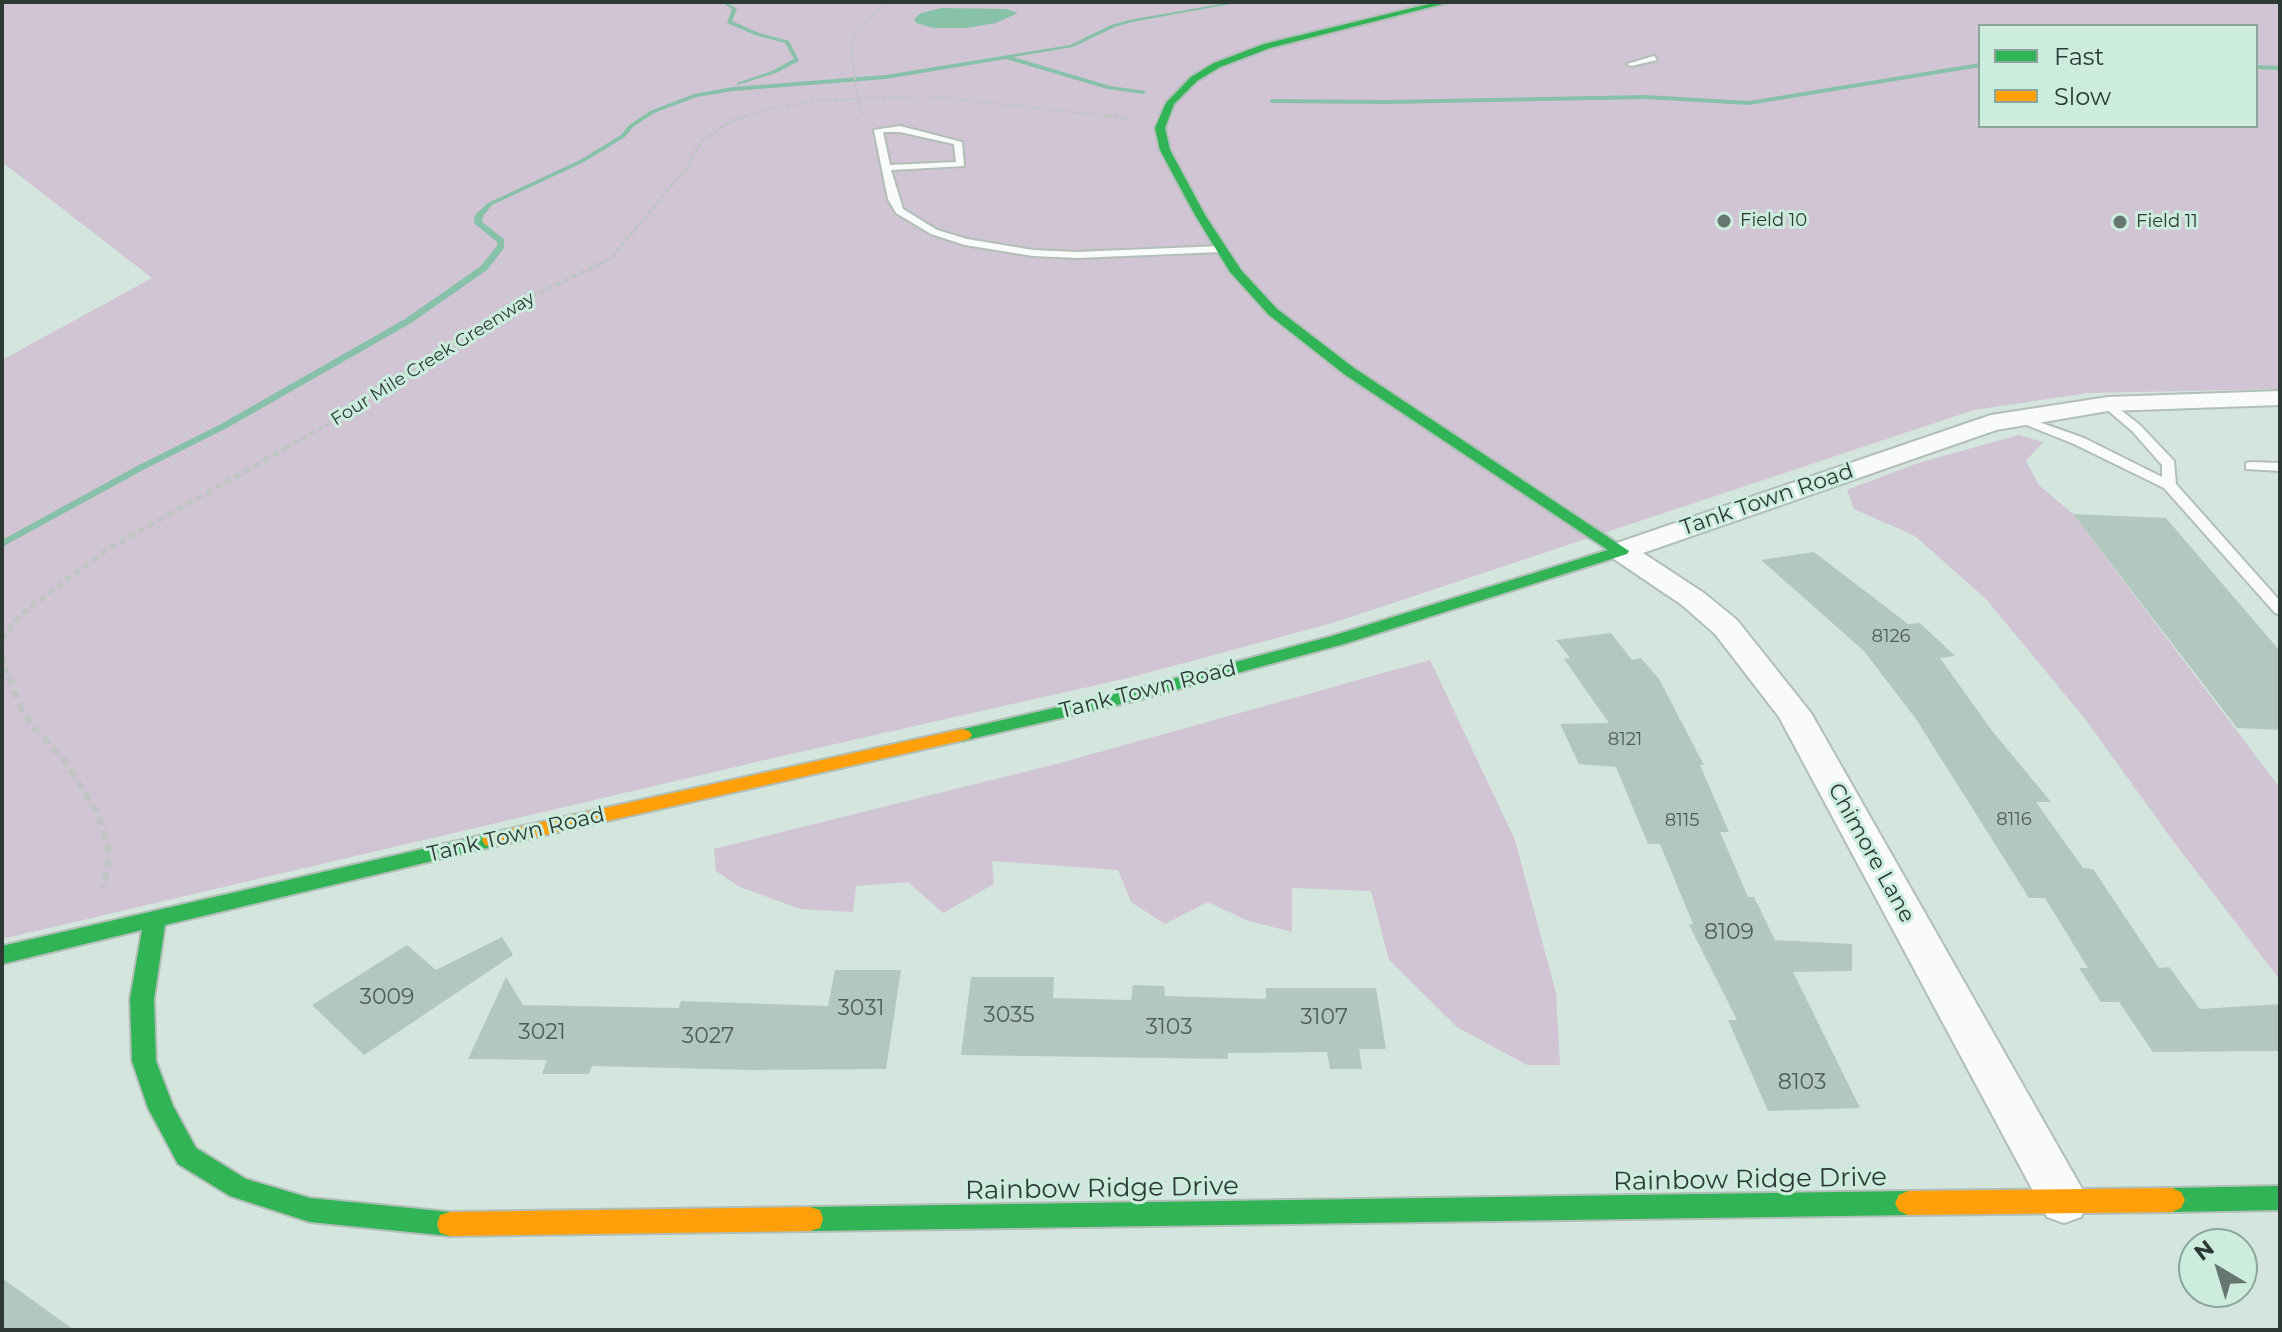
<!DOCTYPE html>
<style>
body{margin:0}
#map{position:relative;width:2282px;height:1332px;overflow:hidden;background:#d4e5dd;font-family:Montserrat,sans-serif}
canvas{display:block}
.frame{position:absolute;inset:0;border:4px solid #2d3a34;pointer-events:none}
.legend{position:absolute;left:1978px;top:24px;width:280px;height:104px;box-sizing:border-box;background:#ccedde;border:2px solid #8ca59a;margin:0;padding:10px 14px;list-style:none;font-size:24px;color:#2d3a34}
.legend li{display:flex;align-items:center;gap:16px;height:40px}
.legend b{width:40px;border:2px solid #8ca59a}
.north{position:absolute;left:2178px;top:1228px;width:80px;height:80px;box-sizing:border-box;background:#ccedde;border:2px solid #8ca59a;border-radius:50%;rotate:322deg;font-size:22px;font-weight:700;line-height:32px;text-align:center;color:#2d3a34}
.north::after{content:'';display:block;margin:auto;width:28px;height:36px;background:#67766f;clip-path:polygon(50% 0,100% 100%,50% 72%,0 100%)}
</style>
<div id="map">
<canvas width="2282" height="1332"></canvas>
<div class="frame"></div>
<ul class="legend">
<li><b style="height:10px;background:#30b455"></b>Fast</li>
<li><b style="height:10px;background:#ff9f0a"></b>Slow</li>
</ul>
<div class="north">N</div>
</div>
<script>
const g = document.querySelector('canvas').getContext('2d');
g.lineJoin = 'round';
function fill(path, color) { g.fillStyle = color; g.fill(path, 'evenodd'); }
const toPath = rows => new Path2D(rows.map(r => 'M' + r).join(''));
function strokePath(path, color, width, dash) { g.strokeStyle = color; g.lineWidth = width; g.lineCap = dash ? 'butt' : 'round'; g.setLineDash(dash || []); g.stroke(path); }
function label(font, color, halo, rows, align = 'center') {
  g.font = font + ' Montserrat,sans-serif'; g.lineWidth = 6; g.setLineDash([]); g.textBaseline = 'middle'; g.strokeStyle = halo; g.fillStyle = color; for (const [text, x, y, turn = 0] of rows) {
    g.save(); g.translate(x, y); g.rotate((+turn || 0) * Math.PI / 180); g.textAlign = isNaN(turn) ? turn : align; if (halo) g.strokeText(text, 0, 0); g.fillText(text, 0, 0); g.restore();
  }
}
fill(toPath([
 [2,2,2280,2,2280,389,2088,393,1974,410,1336,622,1132,677,782,756,2,939,2,360,152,278,2,162],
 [1980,26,2256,26,2256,126,1980,126],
 [2019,435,2043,442,2026,461,2039,485,2073,514,2280,788,2280,980,2173,841,2086,720,1986,599,1915,536,1854,509,1847,490,1918,463],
 [1430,660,1515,840,1556,993,1560,1065,1527,1065,1457,1027,1389,960,1371,891,1292,888,1292,932,1246,920,1208,902,1165,924,1131,902,1118,870,992,861,994,884,943,913,908,882,856,886,853,912,800,909,738,886,716,871,714,849,1060,763]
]), '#d0c4d5');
fill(toPath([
 [942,8,1006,9,1018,13,996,23,966,28,933,28,916,23,914,19,921,13]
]), '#86c1a8');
fill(toPath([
 [722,2,727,2,737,9,732,21,759,33,789,41,799,61,776,73,737,85,737,83,772,71,794,59,785,43,755,35,727,23,732,9,722,2],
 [1232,2,1242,2,1132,22,1115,27,1073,47,1013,57,1110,86,1146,91,1144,94,1107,89,1006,59,886,79,733,91,697,97,654,113,633,127,625,137,584,162,492,205,483,216,482,222,504,239,504,248,487,270,411,323,227,428,145,469,2,547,2,540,139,465,221,424,405,319,481,266,497,246,497,242,474,223,475,215,488,203,580,160,621,135,629,125,650,111,694,94,733,87,886,75,1070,45,1111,25,1129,20,1232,2],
 [1980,63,1980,67,1749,105,1646,99,1387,104,1272,103,1269,101,1272,99,1387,100,1646,95,1749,101,1980,63],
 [2256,65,2280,66,2280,70,2256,69,2256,65]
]), '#86c1a8');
fill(toPath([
 [2073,514,2166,518,2280,651,2280,730,2237,728],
 [1814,552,1908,624,1920,623,1955,656,1940,658,1993,732,2051,802,2036,802,2083,868,2093,869,2159,968,2169,967,2200,1009,2280,1004,2280,1051,2153,1052,2119,1002,2101,1002,2079,968,2088,968,2045,898,2029,898,1916,719,1864,651,1761,560],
 [1611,633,1632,660,1641,658,1659,679,1704,765,1700,765,1729,832,1720,832,1748,897,1754,897,1775,940,1852,944,1852,971,1793,972,1860,1108,1768,1111,1728,1020,1737,1020,1689,925,1693,924,1660,844,1648,844,1616,767,1579,764,1560,724,1609,723,1564,659,1570,658,1556,640],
 [502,937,513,955,364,1055,312,1005,407,945,436,970],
 [835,970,901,970,886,1069,752,1070,592,1066,589,1074,542,1074,547,1060,468,1059,506,977,523,1005,679,1008,681,1001,828,1006],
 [971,977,1054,977,1053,998,1131,1000,1133,985,1164,986,1165,996,1266,999,1266,988,1376,988,1386,1049,1359,1049,1362,1069,1330,1069,1327,1052,1228,1053,1228,1059,961,1055],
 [2,1278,74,1330,2,1330]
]), '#b2c8bf');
const lane = toPath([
 [1654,56,1657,60,1631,66,1627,64,1654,56],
 [900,126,962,142,964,166,891,170,903,209,937,230,967,239,1033,250,1077,252,1221,246,1226,249,1221,252,1077,258,1033,256,965,245,931,234,896,213,888,199,874,130,900,126],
 [883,132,900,132,954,144,956,162,890,165,883,132],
 [2108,400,2140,425,2174,461,2176,484,2280,601,2280,615,2275,613,2164,488,2074,444,2009,418,2011,415,2019,415,2084,438,2162,477,2162,465,2132,431,2104,407,2104,401,2108,400],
 [2251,462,2280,463,2280,471,2246,469,2246,463,2251,462]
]);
const street = toPath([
 [2280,391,2280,405,2108,411,1996,430,1643,553,1704,593,1737,620,1811,713,2081,1187,2088,1202,2081,1217,2064,1223,2047,1217,1779,717,1715,634,1682,605,1611,557,1607,551,1611,545,1991,415,2108,397,2280,391]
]);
const fast = toPath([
 [1437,2,1450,2,1270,48,1220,67,1197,81,1174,104,1165,128,1170,150,1205,215,1241,270,1277,309,1354,368,1629,551,1627,554,1344,644,1134,701,962,741,955,739,952,735,955,731,1132,690,1332,636,1608,550,1344,374,1269,315,1230,272,1195,215,1160,150,1155,128,1166,103,1191,77,1214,63,1264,44,1437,2],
 [492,833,499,835,502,840,499,845,165,925,154,999,156,1061,173,1106,196,1148,246,1179,310,1198,450,1212,460,1215,463,1224,460,1233,450,1236,310,1222,230,1196,178,1164,148,1108,132,1061,130,999,142,930,2,964,2,946,492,833],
 [2280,1186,2280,1210,2172,1212,2163,1208,2159,1200,2163,1192,2172,1188,2280,1186],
 [1908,1191,1917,1195,1921,1203,1917,1211,1908,1215,810,1231,800,1228,797,1219,800,1210,810,1207,1908,1191]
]);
const slow = toPath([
 [962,729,969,731,972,735,969,739,492,847,485,845,482,840,485,835,492,833,962,729],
 [2172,1188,2181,1192,2185,1200,2181,1208,2172,1212,1908,1215,1899,1211,1895,1203,1899,1195,1908,1191,2172,1188],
 [810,1207,820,1210,823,1219,820,1228,810,1231,450,1236,440,1233,437,1224,440,1215,450,1212,810,1207]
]);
strokePath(lane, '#b1bfb8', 4);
strokePath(street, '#b1bfb8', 4);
strokePath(fast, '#b1bfb8', 4);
strokePath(slow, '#b1bfb8', 4);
strokePath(toPath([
 [863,115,857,97,851,46,855,35,885,2],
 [740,118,763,110,814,101,925,96,1125,118]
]), '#bfc6c3', 2, [4, 2]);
strokePath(toPath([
 [1106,116,1129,118],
 [600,264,610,259,685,170,702,141,733,120,746,116]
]), '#bfc6c3', 3, [5, 2]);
strokePath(toPath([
 [286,448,361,405,512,306,604,262]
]), '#bfc6c3', 4, [6, 3]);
strokePath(toPath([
 [2,640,20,615,105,551,289,446],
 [2,657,10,679]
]), '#bfc6c3', 5, [7, 4]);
strokePath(toPath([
 [9,677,21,708,35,729,64,760,97,812,107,843,108,863,103,889]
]), '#bfc6c3', 6, [9, 5]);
fill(lane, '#f9fbfa');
fill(street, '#f9fbfa');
fill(fast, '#30b455');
fill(slow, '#ff9f0a');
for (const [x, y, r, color] of [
 [1724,221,8,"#67766f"],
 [2120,222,8,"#67766f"]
]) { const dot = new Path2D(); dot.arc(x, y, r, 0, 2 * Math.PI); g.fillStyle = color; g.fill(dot); strokePath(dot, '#ccedde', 3); }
label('18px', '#2d3a34', '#ccedde', [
 ["Field 10",1740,221],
 ["Field 11",2136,222]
], 'left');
label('18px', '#2d3a34', '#ccedde', [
 ["Four Mile Creek Greenway",433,359,-32]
]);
label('18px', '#4e5e57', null, [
 ["8126",1891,637],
 ["8121",1625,740],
 ["8116",2014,820],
 ["8115",1682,821]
]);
label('22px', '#2d3a34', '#ccedde', [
 ["Tank Town Road",1767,500,-19],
 ["Tank Town Road",1148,690,-14],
 ["Tank Town Road",516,835,-13],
 ["Chimore Lane",1871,853,61]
]);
label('22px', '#4e5e57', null, [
 ["8109",1729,933],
 ["3009",387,998],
 ["3031",861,1009],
 ["3035",1009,1016],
 ["3107",1324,1018],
 ["3103",1169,1028],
 ["3021",542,1033],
 ["3027",708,1037],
 ["8103",1802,1083]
]);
label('26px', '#2d3a34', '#ccedde', [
 ["Rainbow Ridge Drive",1750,1180,-1],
 ["Rainbow Ridge Drive",1102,1189,-1]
]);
</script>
